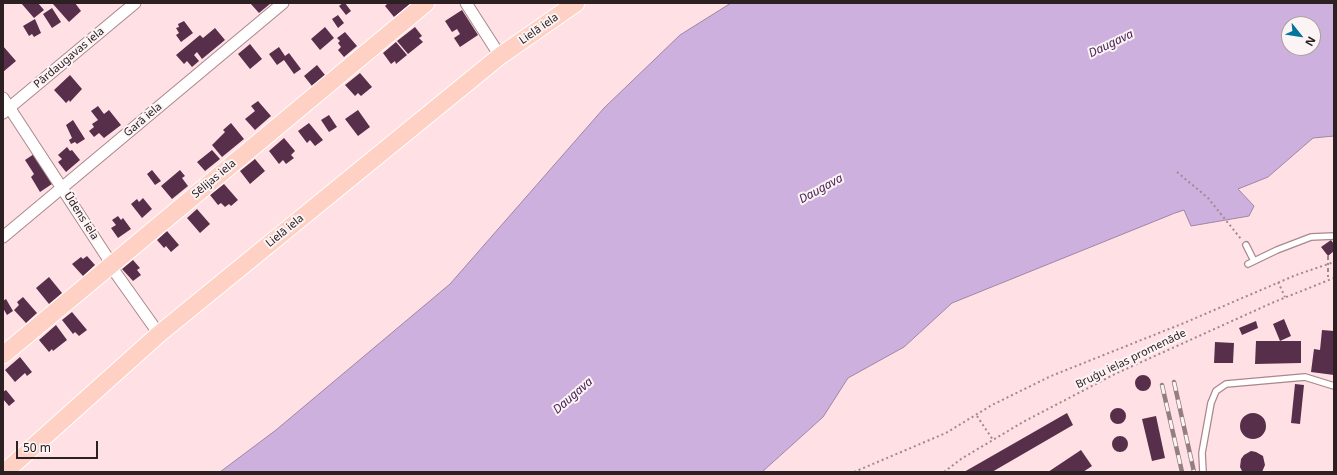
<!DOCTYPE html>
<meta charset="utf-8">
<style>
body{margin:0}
#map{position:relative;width:1337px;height:475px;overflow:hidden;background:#ffe0e4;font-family:"Noto Sans",sans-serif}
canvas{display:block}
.frame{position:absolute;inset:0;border:4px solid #2d2022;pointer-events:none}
.north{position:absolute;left:1281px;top:16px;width:40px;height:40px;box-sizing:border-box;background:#fcf4f4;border:1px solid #a99fa0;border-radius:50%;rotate:120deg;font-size:11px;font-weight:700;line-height:16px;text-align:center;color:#2d2022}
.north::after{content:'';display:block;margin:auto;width:14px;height:18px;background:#00749e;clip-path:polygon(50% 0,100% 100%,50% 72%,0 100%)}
.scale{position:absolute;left:16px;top:441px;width:82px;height:18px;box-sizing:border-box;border:2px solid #2d2022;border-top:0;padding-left:5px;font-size:12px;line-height:14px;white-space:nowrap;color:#2d2022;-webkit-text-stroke:3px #fcf4f4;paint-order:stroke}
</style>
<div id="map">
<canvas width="1337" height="475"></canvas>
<div class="frame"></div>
<div class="north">N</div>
<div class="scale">50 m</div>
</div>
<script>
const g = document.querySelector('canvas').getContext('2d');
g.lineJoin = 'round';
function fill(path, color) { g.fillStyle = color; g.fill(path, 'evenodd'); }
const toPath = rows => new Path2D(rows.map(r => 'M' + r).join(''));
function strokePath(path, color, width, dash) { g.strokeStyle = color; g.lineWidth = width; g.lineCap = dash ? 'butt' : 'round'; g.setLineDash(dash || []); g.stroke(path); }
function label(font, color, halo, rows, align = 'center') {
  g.font = font + ' "Noto Sans",sans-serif'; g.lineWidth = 4; g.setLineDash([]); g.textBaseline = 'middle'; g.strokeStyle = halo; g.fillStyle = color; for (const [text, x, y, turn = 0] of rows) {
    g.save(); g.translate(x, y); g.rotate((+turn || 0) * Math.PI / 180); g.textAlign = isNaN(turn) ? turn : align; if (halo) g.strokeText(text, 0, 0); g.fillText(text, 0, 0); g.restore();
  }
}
const water = toPath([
 [731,3,1334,3,1334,136,1313,138,1268,177,1238,189,1254,206,1249,216,1191,226,1184,210,1175,213,952,303,904,347,848,378,823,417,762,472,220,472,276,430,450,284,604,108,680,35,731,3],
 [1289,24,1313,24,1313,48,1289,48,1289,24]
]);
fill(water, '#ceb0de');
strokePath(water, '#9e85a6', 1);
fill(toPath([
 [21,3,38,3,44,10,34,18],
 [54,3,75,3,81,11,69,22,53,4],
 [250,3,271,3,259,13],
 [343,3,345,3,351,11,346,15,339,6],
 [388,3,391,4,411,3,394,17,385,6],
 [52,8,61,22,52,28,43,14],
 [462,10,478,35,460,47,454,38,460,34,457,29,452,32,445,21],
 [338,15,344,23,338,28,332,19],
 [35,19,41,33,34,37,32,34,29,36,23,26],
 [184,21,193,33,181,42,176,35,179,33,176,28,179,27,178,24],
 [325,27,334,38,320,50,311,39],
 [415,27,422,36,419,38,423,42,408,54,397,41],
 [215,28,225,40,202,59,197,52,194,55,199,61,192,67,187,61,184,64,176,55,200,35,203,38],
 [345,32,357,46,344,57,338,50,341,47,338,43,340,41,337,38],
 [396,42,407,55,396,64,395,61,391,64,383,53],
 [250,44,262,59,250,69,238,54],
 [3,46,16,61,3,72],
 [279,47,285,56,289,53,301,69,294,74,284,60,277,65,269,54],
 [317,65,325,75,312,86,304,76],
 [360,73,372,87,361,96,358,93,355,96,345,85],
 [70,75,82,89,70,102,69,100,66,103,54,90],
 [258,101,271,116,255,130,245,119,255,111,251,106],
 [98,106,104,114,109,110,121,125,104,138,99,133,94,137,89,131,94,127,92,124,98,120,91,111],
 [358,110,370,127,358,136,345,119],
 [329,115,337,127,329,132,321,120],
 [73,120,85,139,77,144,75,142,71,144,69,140,72,138,66,125],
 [231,123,244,139,222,157,212,145,225,132,223,130],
 [309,123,323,140,315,146,310,140,307,143,298,131],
 [284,138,295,151,291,155,294,158,286,164,283,160,279,164,269,151],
 [67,147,70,151,72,150,80,160,66,172,58,162,62,159,58,155],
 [212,150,220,159,205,171,197,162],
 [34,154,52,184,40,192,31,177,34,174,25,160],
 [255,159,265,171,250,184,240,171],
 [152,170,161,181,155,185,147,174],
 [180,170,185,176,182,178,188,186,172,199,161,186],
 [224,184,238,200,231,206,229,204,225,207,221,203,218,205,210,195],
 [143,198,152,209,142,218,131,204,137,199,139,202],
 [197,209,210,224,200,233,187,218],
 [118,216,121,220,123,218,131,229,118,238,111,228,116,225,112,220],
 [167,231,179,245,171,252,166,246,164,248,157,240],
 [1331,240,1334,244,1334,251,1328,256,1321,247],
 [87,256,95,265,83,276,72,264,81,257,83,259],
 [133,260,140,268,137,270,141,275,133,281,122,269],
 [49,277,62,293,49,304,36,288],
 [23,297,37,313,26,323,14,310,19,305,17,302],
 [6,299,13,311,7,315,3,308,3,301],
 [72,312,87,330,79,336,75,332,73,334,62,320],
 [1284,319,1291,336,1280,341,1273,324],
 [1256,321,1258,328,1242,335,1239,328],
 [56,325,67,340,53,351,52,349,49,352,39,340],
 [1322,330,1334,331,1334,375,1311,372,1314,349,1320,350],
 [1256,341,1301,341,1301,363,1255,364],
 [1215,342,1234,343,1233,363,1214,363],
 [20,357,32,372,27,376,25,373,15,382,5,370],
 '1135 383a8 8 0 1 1 16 0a8 8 0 1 1-16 0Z',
 [1295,384,1304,385,1300,424,1291,423],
 [6,390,15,401,9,406,3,399,3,392],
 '1110 416a8 8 0 1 1 16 0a8 8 0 1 1-16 0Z',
 [1067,413,1073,425,992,472,964,472],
 '1240 426a13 13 0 1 1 26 0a13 13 0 1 1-26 0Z',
 [1156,416,1165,458,1152,461,1142,419],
 '1112 444a8 8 0 1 1 16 0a8 8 0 1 1-16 0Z',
 [1081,450,1092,466,1083,472,1048,472],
 [1251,451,1256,452,1263,456,1265,465,1262,472,1242,471,1240,467,1241,459,1244,455]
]), '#582f4a');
const service = toPath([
 [1246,245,1254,261],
 [1248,264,1277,250,1311,237,1334,236],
 [1203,472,1202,453,1211,403,1216,391,1226,384,1305,377,1334,386]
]);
const minor = toPath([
 [466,3,500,56],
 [3,98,107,257,110,265,159,334],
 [3,113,135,3],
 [3,237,283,3]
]);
const primary = toPath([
 [3,355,426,3],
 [5,472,159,334,500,56,576,3]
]);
strokePath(service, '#aa878c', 8);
strokePath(minor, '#aa878c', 13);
strokePath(primary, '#fff', 19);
strokePath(toPath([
 [1177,172,1208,198,1241,239],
 [1328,258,1328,256],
 [1328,270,1328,280],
 [1278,282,1285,297],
 [977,416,993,440],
 [854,472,946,433,992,405,1051,376,1184,323,1296,275,1334,262],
 [944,472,961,459,1023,422,1115,374,1274,302,1334,278]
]), '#a0898c', 2, [2, 3]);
strokePath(service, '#fff', 5.5);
strokePath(minor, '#fff', 11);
strokePath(primary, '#fed1c4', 17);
const rail = toPath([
 [1174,382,1194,472],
 [1162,385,1182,472]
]);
strokePath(rail, '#947e81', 4.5);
strokePath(rail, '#fcf4f4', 3, [9]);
strokePath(toPath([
 [1328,258,1328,270]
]), '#a0898c', 2, [2, 3]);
label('11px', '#2d2022', '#fcf4f4', [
 ["Lielā iela",539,29,-35],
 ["Pārdaugavas iela",69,58,-40],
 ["Garā iela",143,120,-40],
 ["Sēlijas iela",214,179,-40],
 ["Ūdens iela",81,216,57],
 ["Lielā iela",285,231,-39],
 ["Bruģu ielas promenāde",1131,359,-26]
]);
label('italic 12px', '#4a235b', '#fcf4f4', [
 ["Daugava",1111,44,-26],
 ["Daugava",821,189,-29],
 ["Daugava",573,396,-41]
]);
</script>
